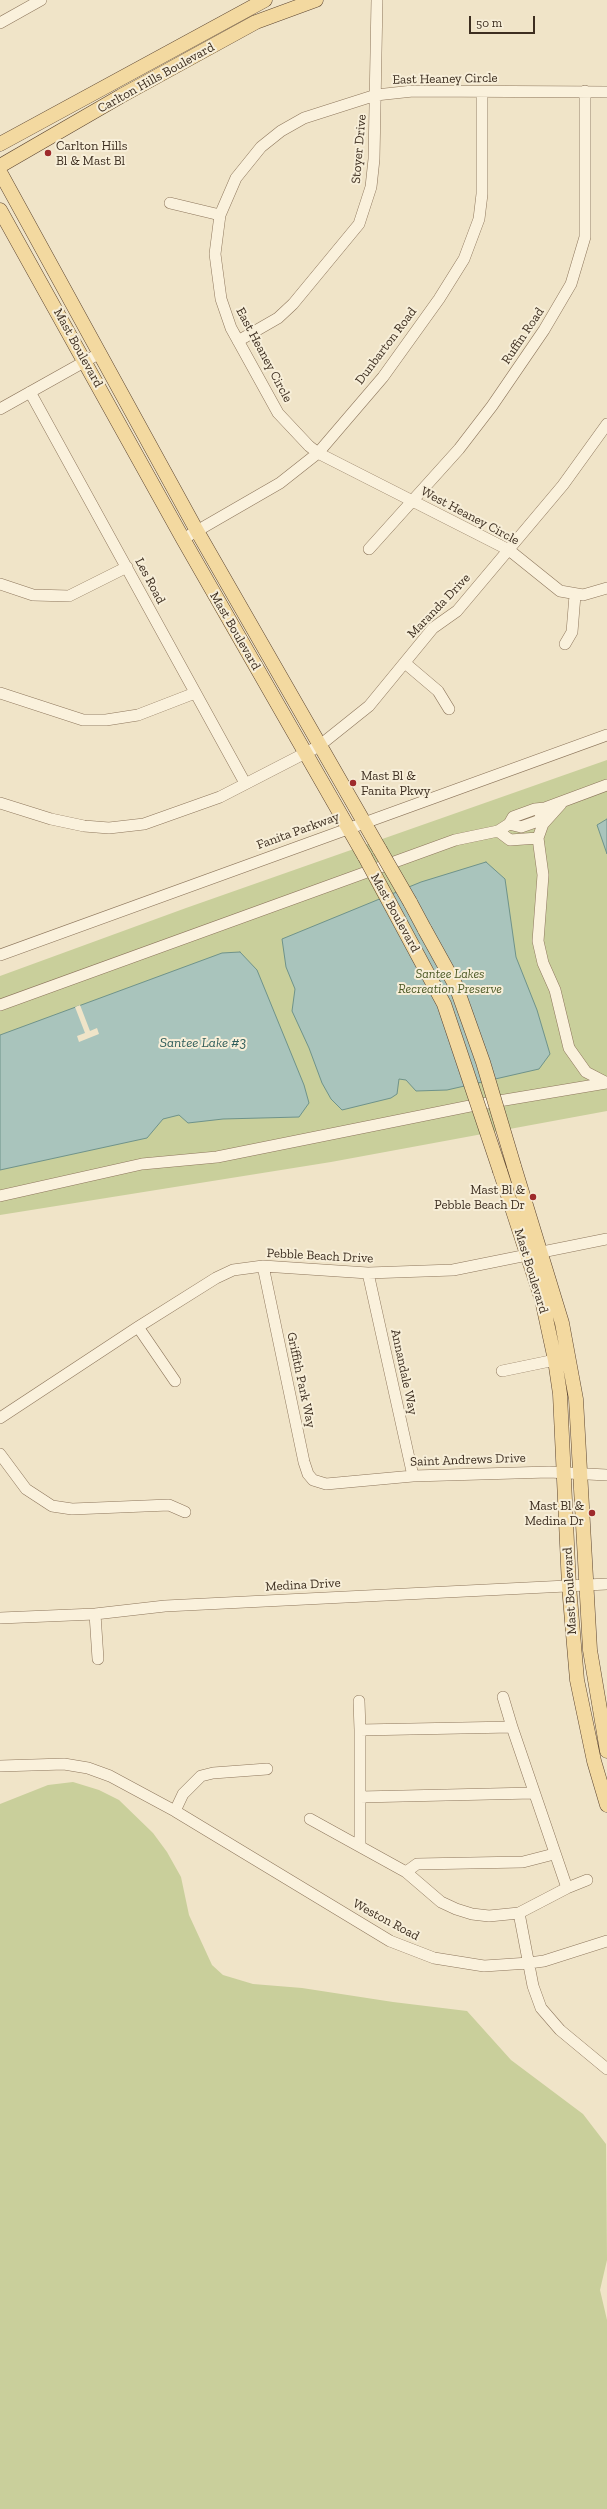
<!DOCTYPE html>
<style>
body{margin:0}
#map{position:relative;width:607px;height:2509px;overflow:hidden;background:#f0e4c8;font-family:"Zilla Slab",serif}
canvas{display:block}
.scale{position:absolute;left:469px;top:16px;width:66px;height:18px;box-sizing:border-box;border:2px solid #3d2e20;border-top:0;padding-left:5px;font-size:12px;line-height:14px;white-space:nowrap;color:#3d2e20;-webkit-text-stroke:3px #f7eed8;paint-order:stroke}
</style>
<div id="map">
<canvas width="607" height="2509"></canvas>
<div class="scale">50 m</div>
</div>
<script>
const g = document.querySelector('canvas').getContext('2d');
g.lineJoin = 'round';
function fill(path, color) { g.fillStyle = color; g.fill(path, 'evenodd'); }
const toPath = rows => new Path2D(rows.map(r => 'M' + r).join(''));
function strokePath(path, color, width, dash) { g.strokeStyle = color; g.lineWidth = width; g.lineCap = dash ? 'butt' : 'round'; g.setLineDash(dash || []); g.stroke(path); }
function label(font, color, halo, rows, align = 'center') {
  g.font = font + ' "Zilla Slab",serif'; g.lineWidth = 4; g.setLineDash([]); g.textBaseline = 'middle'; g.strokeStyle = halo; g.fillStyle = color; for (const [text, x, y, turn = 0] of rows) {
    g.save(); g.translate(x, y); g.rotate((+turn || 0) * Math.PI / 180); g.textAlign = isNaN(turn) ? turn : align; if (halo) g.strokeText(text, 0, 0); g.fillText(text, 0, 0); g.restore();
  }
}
fill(toPath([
 [607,760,607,1111,331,1162,0,1215,0,976,186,908],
 [73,1782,99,1790,119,1800,153,1833,167,1852,181,1877,189,1915,212,1965,223,1975,253,1984,302,1988,393,2002,467,2011,511,2060,583,2114,606,2144,607,2260,600,2290,607,2320,607,2509,0,2509,0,1804,48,1785]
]), '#c9cf9b');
const water = toPath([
 [607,819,607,854,597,825,607,819],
 [486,862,505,879,516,957,537,1010,550,1054,539,1069,447,1090,416,1091,406,1080,399,1079,397,1094,391,1098,342,1110,331,1099,322,1083,309,1048,292,1011,295,989,286,967,282,939,421,882,486,862],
 [240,952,257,970,304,1085,309,1103,299,1117,223,1119,188,1123,179,1115,163,1119,147,1138,0,1170,0,1035,222,953,240,952]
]);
fill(water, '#a9c4bc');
strokePath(water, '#6f938a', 1);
fill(toPath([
 [80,1005,90,1031,97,1028,99,1034,79,1042,77,1036,85,1033,75,1007]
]), '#f0e4c8');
const minor = toPath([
 [0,23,41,0],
 [607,92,413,91,376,95,304,118,281,131,261,147,236,178,220,215,215,254,221,299,231,328,278,413,309,446,318,453,509,550,560,591,583,595,607,588],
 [170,203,220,215],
 [238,341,278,318,293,304,359,224,371,187,374,159,377,0],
 [30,392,245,783],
 [0,409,100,353],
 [183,539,280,483,318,453,383,377,439,299,464,259,479,219,482,194,482,92],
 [369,549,459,449,492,406,544,330,571,284,585,237,585,91],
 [0,584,33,595,69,596,127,567],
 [565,644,572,632,575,595],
 [405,663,438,691,449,709],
 [0,693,83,720,106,720,138,715,195,693],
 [0,803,51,819,84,826,109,828,144,824,220,797,319,746,369,706,433,628,457,611,563,485,607,424],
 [509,824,521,827,538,821,544,811],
 [498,831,510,840,538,838,543,875,538,941,543,963,555,990,569,1048,586,1072,607,1083],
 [538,838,543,824,561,804],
 [0,955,607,735],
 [0,1005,455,840,498,831,509,824,513,817,535,809,545,808,607,785],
 [0,1196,142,1164,217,1157,475,1105,607,1083],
 [263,1266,304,1462,308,1474,313,1480,326,1484,413,1476,549,1472,607,1475],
 [368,1273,413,1476],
 [138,1327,175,1381],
 [502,1371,555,1360],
 [0,1418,138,1327,216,1278,233,1270,263,1266,368,1273,453,1270,607,1239],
 [0,1454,26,1489,52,1506,72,1509,169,1505,185,1512],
 [95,1614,98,1659],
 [0,1618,95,1614,165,1606,607,1584],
 [503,1697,512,1727],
 [359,1701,360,1730],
 [0,1766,64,1764,88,1768,110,1776,175,1811,390,1941,434,1958,484,1966,529,1963,544,1961,607,1941],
 [360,1797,533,1793],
 [175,1811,183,1794,201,1776,213,1773,267,1769],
 [310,1819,406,1872,441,1902,456,1909,472,1914,489,1916,519,1913,533,1986,541,2008,560,2030,607,2069],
 [360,1844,360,1730,512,1727,567,1888,519,1913],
 [406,1872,417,1864,523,1862,554,1854],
 [567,1888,587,1880]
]);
const major = toPath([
 [0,144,265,0],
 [0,166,121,96,256,22,316,0],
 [0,172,197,531,380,850],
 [0,210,183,539,365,857],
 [410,902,425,930],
 [514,1166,562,1323,576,1399,590,1650,607,1751],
 [500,1171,542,1300,555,1360,560,1394,569,1586,577,1680,594,1761,607,1805]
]);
strokePath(minor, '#8d765c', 12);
strokePath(major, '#5b4430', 15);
strokePath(minor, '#faf1dc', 11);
strokePath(major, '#f3d9a0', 14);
const majorBridge = toPath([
 [380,850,410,902],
 [365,857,444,1004,500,1171],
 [425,930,456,986,483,1062,514,1166]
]);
strokePath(majorBridge, '#5b4430', 15, []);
strokePath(majorBridge, '#f3d9a0', 14);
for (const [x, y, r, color] of [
 [48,153,4,"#9e2a2b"],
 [353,783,4,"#9e2a2b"],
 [533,1197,4,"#9e2a2b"],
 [592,1513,4,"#9e2a2b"]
]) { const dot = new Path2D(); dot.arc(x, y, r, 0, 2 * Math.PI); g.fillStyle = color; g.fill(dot); strokePath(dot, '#f7eed8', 1.5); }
label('13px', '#3d2e20', '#f7eed8', [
 ["Carlton Hills Boulevard",156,78,-29],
 ["East Heaney Circle",445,79,-1],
 ["Stoyer Drive",359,149,-85],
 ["Ruffin Road",523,336,-56],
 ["Dunbarton Road",386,346,-53],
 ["Mast Boulevard",78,348,61],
 ["East Heaney Circle",264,355,62],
 ["West Heaney Circle",470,516,28],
 ["Les Road",150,581,62],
 ["Maranda Drive",439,606,-46],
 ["Mast Boulevard",235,631,60],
 ["Fanita Parkway",298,831,-20],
 ["Mast Boulevard",395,913,61],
 ["Pebble Beach Drive",320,1256,3],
 ["Mast Boulevard",531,1271,73],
 ["Annandale Way",404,1372,78],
 ["Griffith Park Way",301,1380,78],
 ["Saint Andrews Drive",468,1460,-2],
 ["Medina Drive",303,1585,-3],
 ["Mast Boulevard",570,1591,-93],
 ["Weston Road",386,1920,28]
]);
label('13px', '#3d2e20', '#f7eed8', [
 ["Carlton Hills",56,146],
 ["Bl & Mast Bl",56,161],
 ["Mast Bl &",361,776],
 ["Fanita Pkwy",361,791],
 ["Mast Bl &",525,1190,"right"],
 ["Pebble Beach Dr",525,1205,"right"],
 ["Mast Bl &",584,1506,"right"],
 ["Medina Dr",584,1521,"right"]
], 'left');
label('italic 13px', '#4d5a26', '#f7eed8', [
 ["Santee Lakes",450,974],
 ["Recreation Preserve",450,989]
]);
label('italic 14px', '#2f5d5a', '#f7eed8', [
 ["Santee Lake #3",203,1043]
]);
</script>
